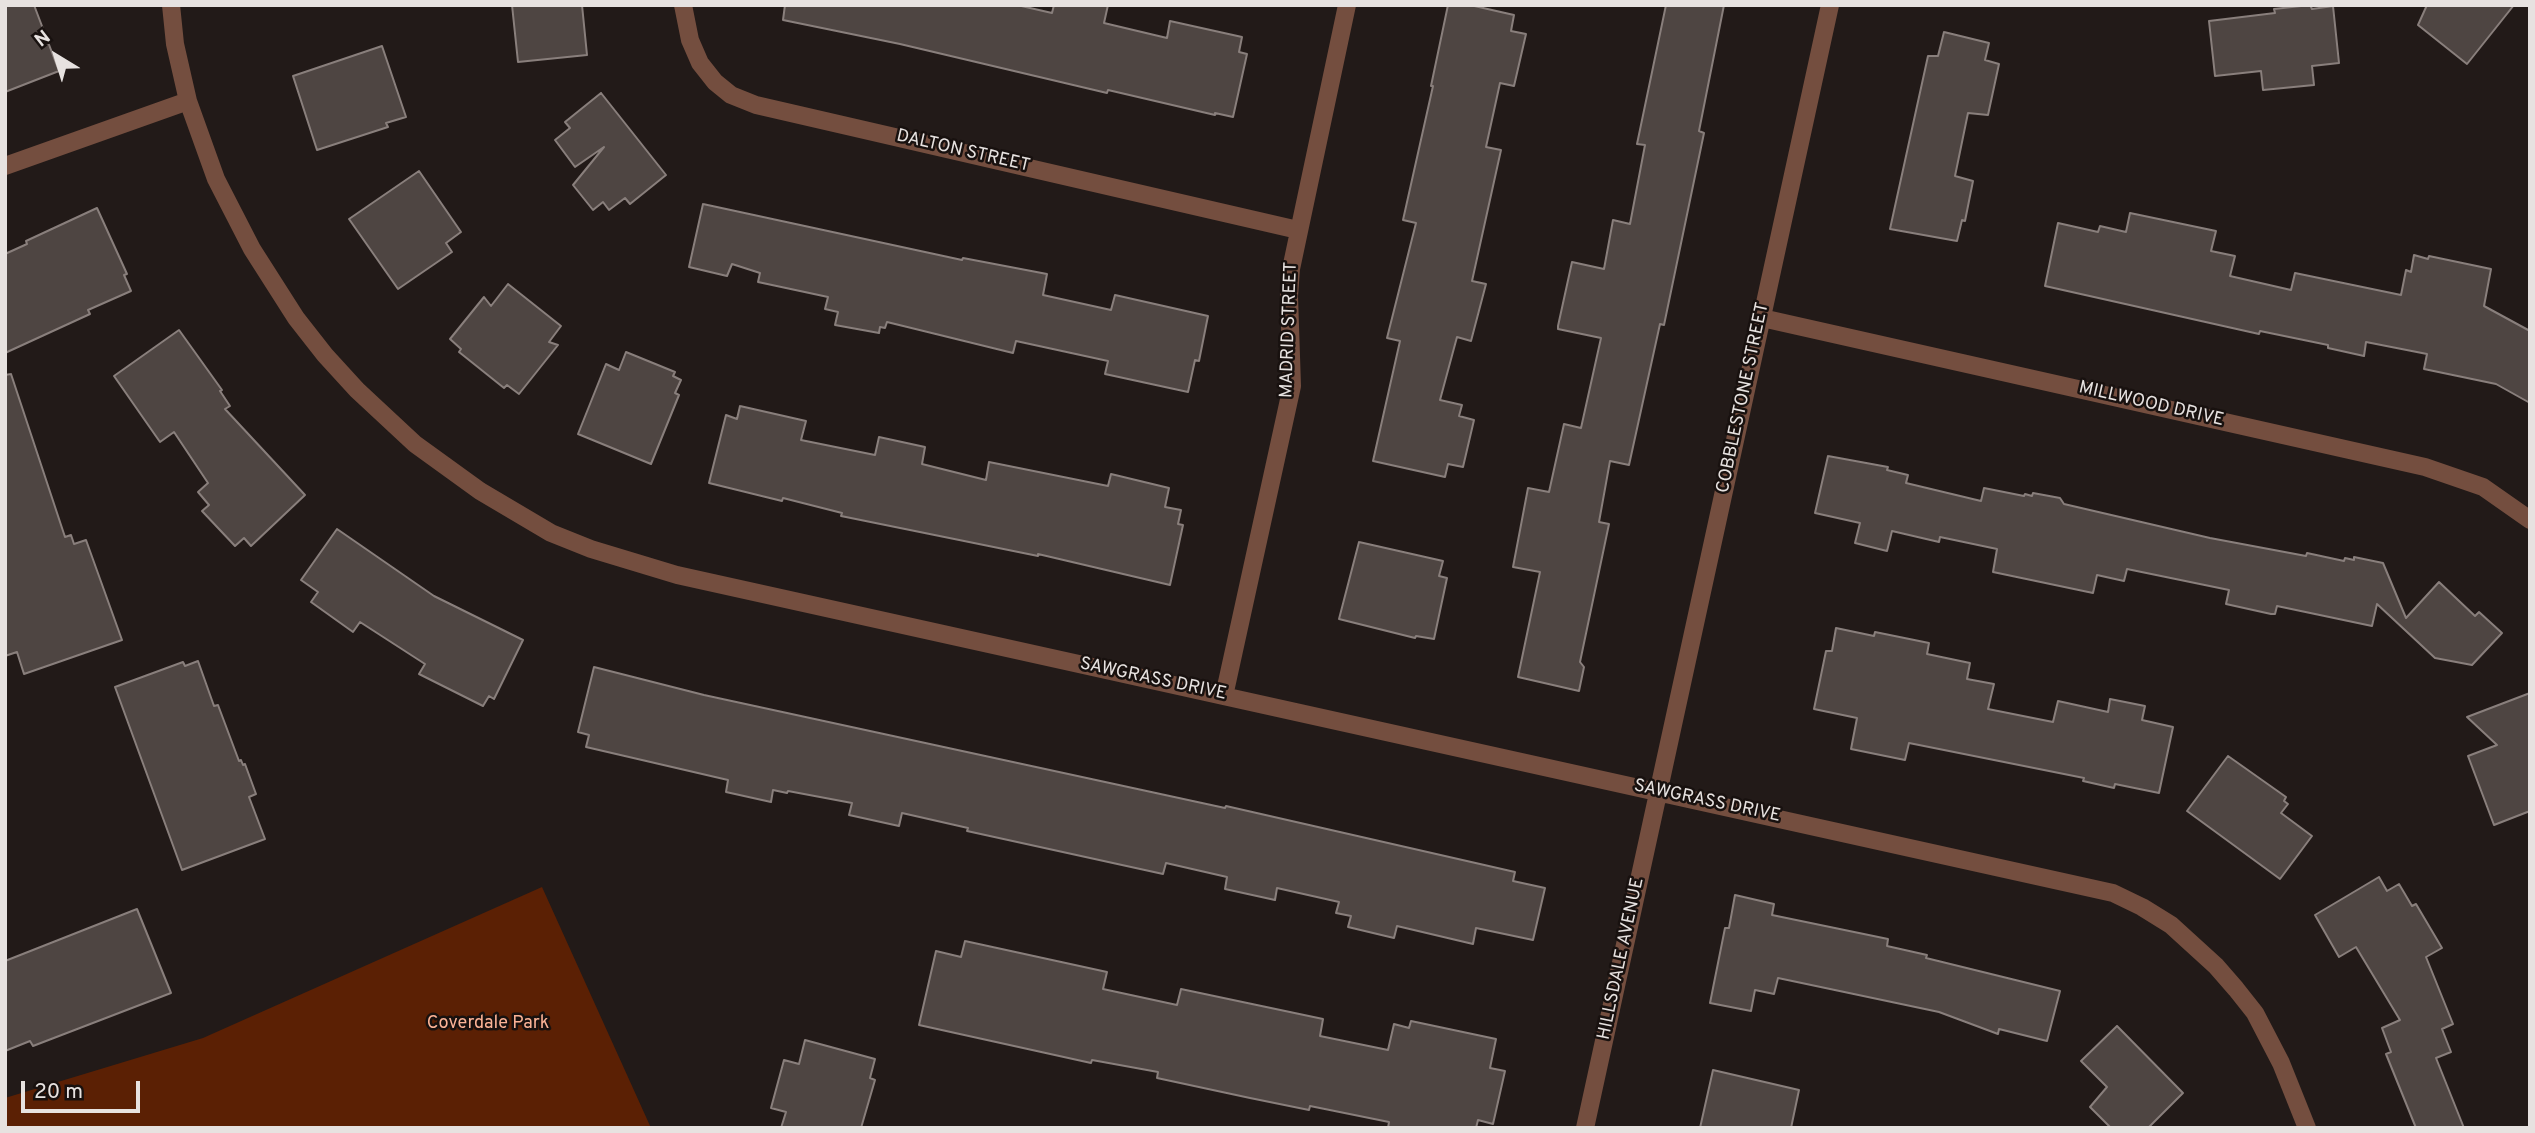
<!DOCTYPE html>
<style>
body{margin:0}
#map{position:relative;width:2535px;height:1133px;overflow:hidden;background:#221a18;font-family:Overpass,sans-serif}
canvas{display:block}
.frame{position:absolute;inset:0;border:7px solid #e7e2e0;pointer-events:none}
.north{position:absolute;left:21px;top:21px;width:70px;height:70px;-webkit-text-stroke:5px #18110f;paint-order:stroke;rotate:322deg;font-size:19px;font-weight:700;line-height:28px;text-align:center;color:#e7e2e0}
.north::after{content:'';display:block;margin:auto;width:24px;height:32px;background:#e7e2e0;clip-path:polygon(50% 0,100% 100%,50% 72%,0 100%)}
.scale{position:absolute;left:21px;top:1081px;width:119px;height:32px;box-sizing:border-box;border:4px solid #e7e2e0;border-top:0;padding-left:9px;font-size:21px;line-height:24px;white-space:nowrap;color:#e7e2e0;-webkit-text-stroke:5px #18110f;paint-order:stroke}
</style>
<div id="map">
<canvas width="2535" height="1133"></canvas>
<div class="frame"></div>
<div class="north">N</div>
<div class="scale">20 m</div>
</div>
<script>
const g = document.querySelector('canvas').getContext('2d');
g.lineJoin = 'round';
function fill(path, color) { g.fillStyle = color; g.fill(path, 'evenodd'); }
const toPath = rows => new Path2D(rows.map(r => 'M' + r).join(''));
function strokePath(path, color, width, dash) { g.strokeStyle = color; g.lineWidth = width; g.lineCap = dash ? 'butt' : 'round'; g.setLineDash(dash || []); g.stroke(path); }
function label(font, color, halo, rows, align = 'center') {
  g.font = font + ' Overpass,sans-serif'; g.lineWidth = 5; g.setLineDash([]); g.textBaseline = 'middle'; g.strokeStyle = halo; g.fillStyle = color; for (const [text, x, y, turn = 0] of rows) {
    g.save(); g.translate(x, y); g.rotate((+turn || 0) * Math.PI / 180); g.textAlign = isNaN(turn) ? turn : align; if (halo) g.strokeText(text, 0, 0); g.fillText(text, 0, 0); g.restore();
  }
}
fill(toPath([
 [542,887,651,1128,5,1128,5,1098,203,1038]
]), '#5b2004');
const building = toPath([
 [5,5,34,5,59,71,5,92,5,5],
 [512,5,582,5,587,55,518,62,512,5],
 [785,5,1017,5,1052,13,1054,5,1108,5,1104,23,1167,38,1170,21,1242,37,1239,52,1247,54,1233,117,1215,113,1215,115,1108,90,1107,93,900,44,783,20,785,5],
 [1448,5,1470,5,1514,15,1511,31,1526,34,1514,86,1500,83,1486,147,1501,150,1472,281,1486,284,1471,341,1457,337,1440,400,1462,405,1459,416,1474,420,1463,467,1448,464,1445,477,1373,461,1400,341,1387,338,1416,223,1403,220,1433,86,1431,86,1448,5],
 [1666,5,1724,5,1699,131,1704,133,1664,325,1660,324,1629,465,1610,461,1599,522,1609,524,1580,662,1584,667,1579,691,1518,677,1540,572,1513,567,1528,488,1549,492,1564,424,1581,428,1601,338,1558,329,1558,326,1572,262,1604,269,1613,220,1630,224,1645,145,1637,144,1666,5],
 [2310,5,2312,9,2333,6,2339,63,2312,66,2314,85,2263,90,2261,71,2215,76,2209,21,2275,13,2274,9,2310,5],
 [2427,5,2514,5,2467,64,2418,25,2427,5],
 [1944,32,1989,43,1985,60,1999,64,1988,115,1968,113,1955,176,1973,181,1965,221,1962,220,1957,241,1890,229,1928,56,1938,56,1944,32],
 [382,46,406,117,386,123,388,127,317,150,293,76,382,46],
 [601,93,666,175,630,204,625,198,609,210,603,202,593,210,573,185,604,147,575,167,555,140,570,128,565,122,601,93],
 [419,171,461,232,446,243,452,252,398,289,349,219,419,171],
 [703,204,962,260,963,258,1047,274,1043,295,1111,310,1115,295,1208,316,1199,361,1195,360,1188,392,1105,374,1108,361,1016,341,1013,353,887,322,885,328,880,327,879,333,835,325,838,312,825,309,828,297,758,282,760,273,732,264,727,276,689,267,703,204],
 [97,208,127,274,124,275,131,291,88,310,90,314,5,353,5,254,27,244,26,241,97,208],
 [2130,213,2216,231,2211,251,2235,256,2230,276,2291,290,2295,273,2401,295,2406,270,2411,272,2414,255,2428,259,2429,256,2491,269,2484,306,2530,331,2530,403,2496,384,2424,369,2427,354,2366,342,2364,356,2328,348,2328,345,2260,331,2259,334,2045,286,2058,223,2098,232,2100,226,2126,232,2130,213],
 [508,284,561,326,549,342,558,345,519,394,507,385,504,388,459,352,461,349,450,339,484,297,491,306,508,284],
 [179,330,222,390,220,391,230,406,225,409,305,495,251,546,244,538,235,546,202,511,209,505,198,492,208,483,174,432,160,442,114,376,179,330],
 [626,352,675,372,673,376,681,380,675,393,679,395,651,464,578,434,606,364,619,370,626,352],
 [11,374,65,537,71,535,74,544,86,540,122,640,24,674,17,652,5,656,5,375,11,374],
 [740,406,806,421,801,440,875,455,879,437,925,447,922,464,986,480,989,462,1108,486,1111,474,1169,488,1165,507,1181,510,1178,524,1183,525,1170,585,1038,554,1038,556,841,516,842,513,783,498,782,501,709,483,726,415,737,419,740,406],
 [1828,456,1888,467,1887,470,1908,475,1906,483,1981,501,1984,488,2024,496,2025,494,2032,496,2033,493,2060,498,2064,504,2210,538,2306,556,2307,553,2344,561,2345,558,2354,560,2354,557,2383,563,2406,618,2439,582,2475,616,2479,612,2502,633,2472,665,2435,658,2377,604,2372,626,2277,606,2275,614,2271,614,2226,604,2229,590,2127,569,2124,581,2097,575,2093,593,1993,572,1997,549,1940,537,1939,542,1892,531,1887,551,1855,543,1860,523,1815,513,1828,456],
 [337,529,434,596,523,640,494,699,489,696,483,706,419,674,425,664,360,622,353,632,311,602,318,592,301,580,337,529],
 [1359,542,1443,561,1439,576,1447,578,1434,639,1416,636,1415,638,1339,619,1359,542],
 [1836,628,1874,636,1875,632,1929,643,1927,654,1970,663,1967,679,1994,684,1988,709,2053,722,2058,701,2108,712,2110,699,2145,706,2142,720,2173,727,2159,793,2115,784,2114,788,2083,781,2084,778,1909,743,1905,760,1851,749,1857,718,1814,709,1826,651,1832,651,1836,628],
 [198,661,214,706,218,705,239,761,241,760,243,765,245,764,256,794,249,797,265,839,182,870,115,687,183,662,185,666,198,661],
 [594,667,704,695,1225,808,1226,806,1515,872,1513,881,1545,888,1533,940,1476,928,1473,944,1397,926,1394,938,1348,927,1351,916,1336,913,1339,902,1277,888,1275,900,1225,889,1227,877,1166,863,1163,874,967,831,968,828,902,813,899,826,849,815,852,803,788,791,787,793,773,790,771,802,726,792,728,780,586,747,589,735,578,732,594,667],
 [2530,693,2530,811,2494,825,2468,756,2497,745,2467,717,2530,693],
 [2228,756,2286,797,2284,801,2288,804,2281,813,2312,836,2280,879,2187,811,2228,756],
 [2379,877,2387,891,2399,884,2412,906,2416,904,2442,948,2426,957,2453,1024,2442,1029,2451,1052,2436,1058,2464,1128,2416,1128,2386,1054,2391,1052,2382,1028,2400,1020,2356,947,2339,957,2315,915,2379,877],
 [1735,895,1774,904,1772,915,1888,939,1887,946,1927,955,1926,958,2060,991,2047,1041,1999,1029,1998,1034,1939,1012,1778,978,1774,994,1755,990,1751,1011,1710,1003,1725,928,1729,928,1735,895],
 [137,909,171,993,33,1046,30,1041,5,1051,5,961,137,909],
 [965,941,1107,972,1103,989,1177,1005,1181,989,1323,1019,1320,1036,1388,1050,1394,1024,1409,1028,1411,1021,1496,1039,1490,1068,1505,1071,1493,1124,1478,1120,1476,1128,1388,1128,1389,1122,1310,1106,1309,1110,1250,1098,1157,1078,1158,1072,1092,1060,1091,1063,919,1025,936,951,961,957,965,941],
 [2117,1026,2183,1093,2148,1128,2111,1128,2090,1107,2107,1087,2081,1061,2117,1026],
 [805,1040,875,1059,870,1078,875,1080,861,1128,781,1128,786,1112,771,1108,784,1060,799,1064,805,1040],
 [1713,1070,1799,1090,1791,1128,1700,1128,1713,1070]
]);
fill(building, '#4e4542');
strokePath(building, '#897f7c', 2);
strokePath(toPath([
 [171,5,175,44,188,101,216,179,252,249,296,318,325,355,357,390,415,444,480,491,551,533,591,549,677,575,2113,893,2142,907,2171,925,2216,966,2236,989,2255,1013,2281,1063,2307,1128],
 [683,5,690,40,700,63,715,82,731,95,756,105,1298,230],
 [5,166,188,101],
 [1762,318,2425,467,2483,487,2530,520],
 [1224,696,1292,386,1289,296,1291,269,1347,5],
 [1585,1128,1830,5]
]), '#744e3f', 18);
label('18px', '#e7e2e0', '#18110f', [
 ["DALTON STREET",963,152,13],
 ["MADRID STREET",1290,330,-88],
 ["COBBLESTONE STREET",1744,398,-78],
 ["MILLWOOD DRIVE",2151,405,13],
 ["SAWGRASS DRIVE",1153,680,12],
 ["SAWGRASS DRIVE",1707,802,12],
 ["HILLSDALE AVENUE",1622,959,-78]
]);
label('18px', '#fcb396', '#18110f', [
 ["Coverdale Park",488,1024]
]);
</script>
